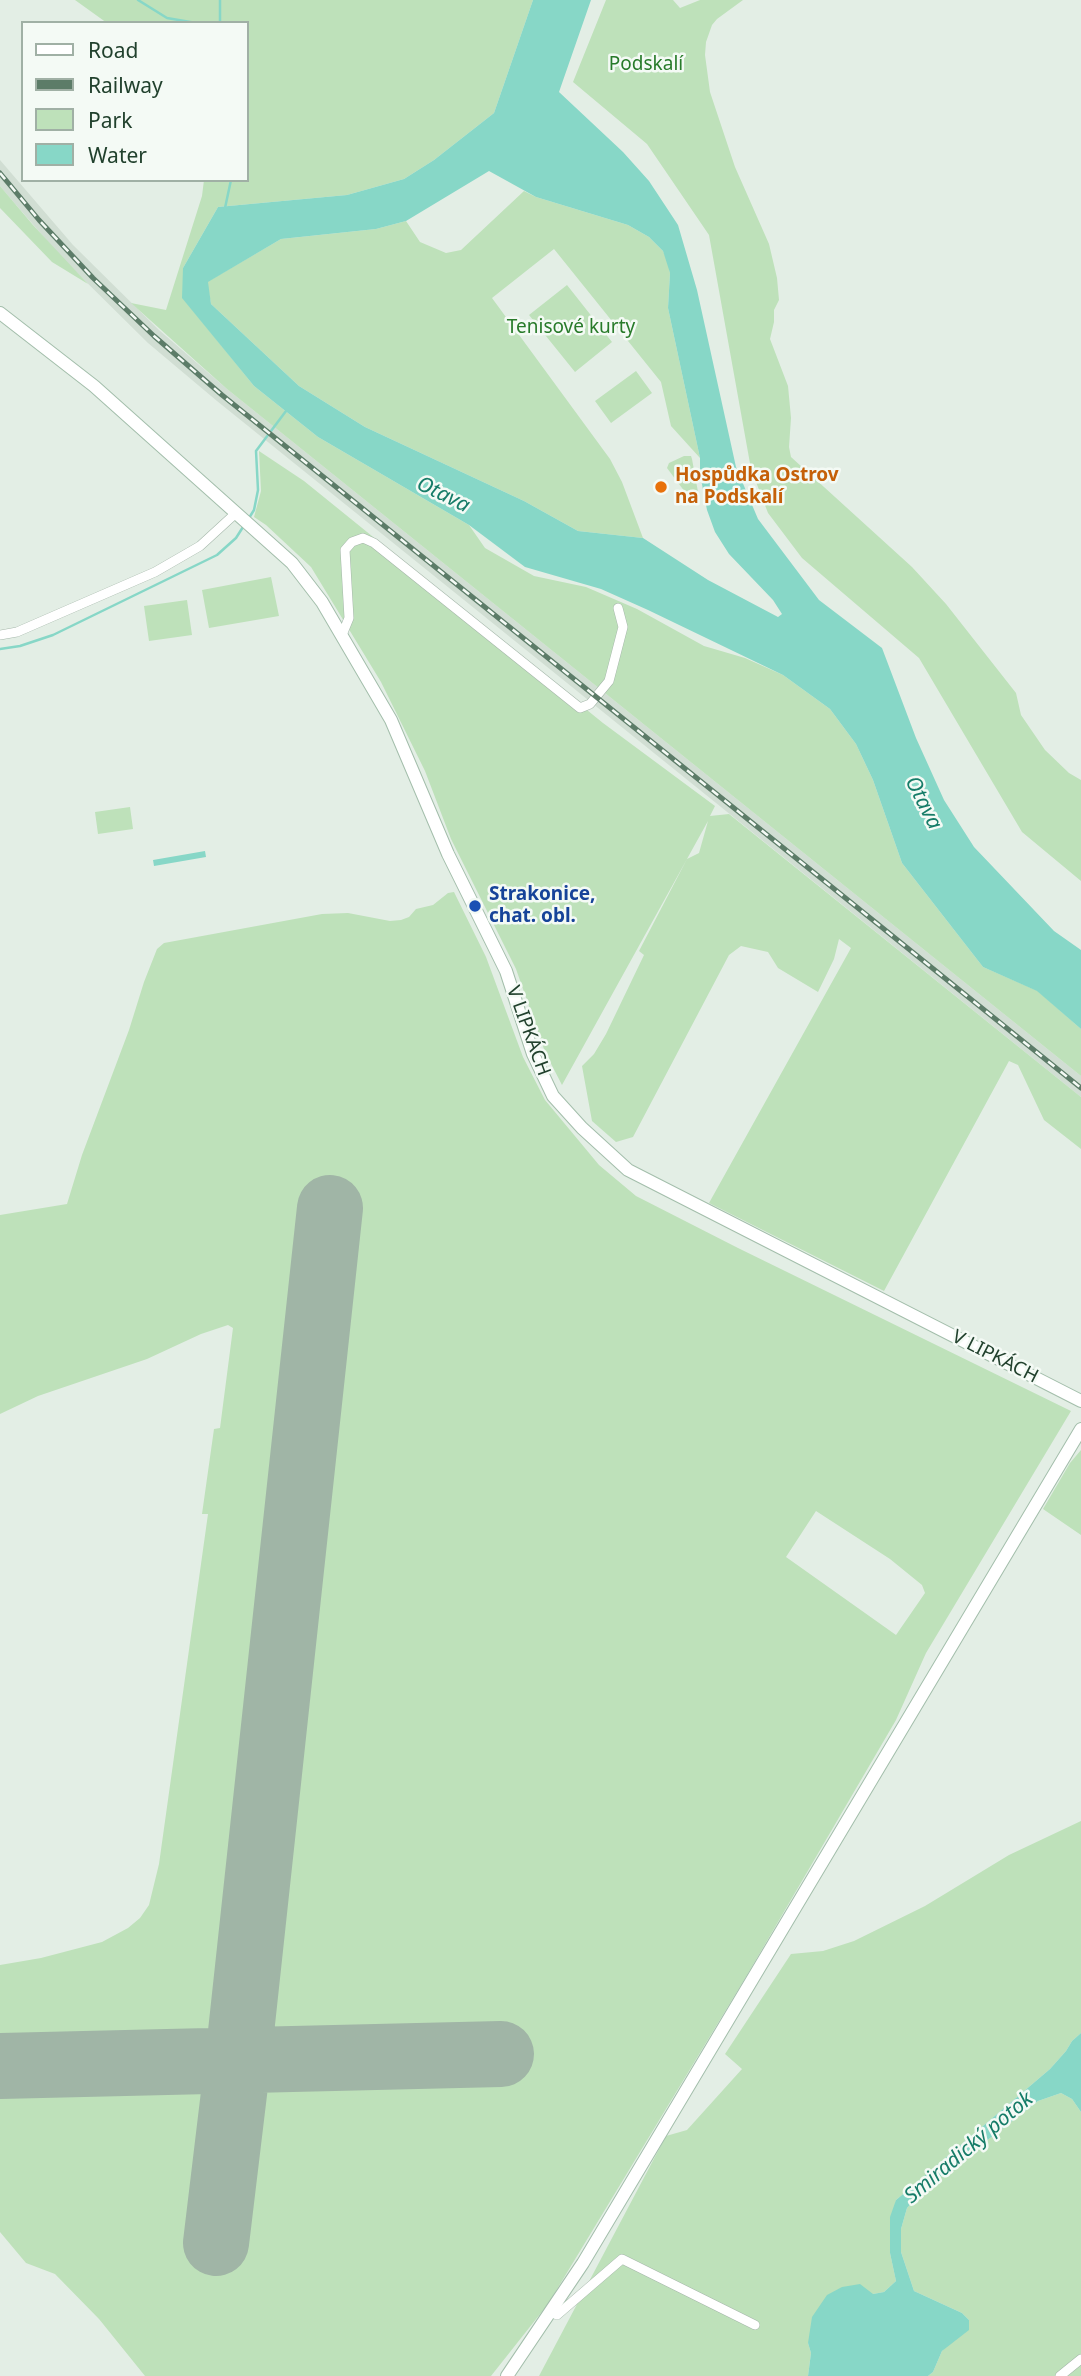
<!DOCTYPE html>
<meta charset="utf-8">
<style>
body{margin:0}
#map{position:relative;width:1081px;height:2376px;overflow:hidden;background:#e3eee5;font-family:"Noto Sans",sans-serif}
canvas{display:block}
.legend{position:absolute;left:21px;top:21px;width:228px;height:161px;box-sizing:border-box;background:#f4faf5;border:2px solid #a0b0a5;margin:0;padding:9px 12px;list-style:none;font-size:21px;color:#21412d}
.legend li{display:flex;align-items:center;gap:14px;height:35px}
.legend b{width:35px;border:2px solid #a0b0a5}
</style>
<div id="map">
<canvas width="1081" height="2376"></canvas>
<ul class="legend">
<li><b style="height:9px;background:#fff"></b>Road</li>
<li><b style="height:9px;background:#5c7c68"></b>Railway</li>
<li><b style="height:19px;background:#bee1ba"></b>Park</li>
<li><b style="height:19px;background:#87d7c7"></b>Water</li>
</ul>
</div>
<script>
const g = document.querySelector('canvas').getContext('2d');
g.lineJoin = 'round';
function fill(path, color) { g.fillStyle = color; g.fill(path, 'evenodd'); }
const toPath = rows => new Path2D(rows.map(r => 'M' + r).join(''));
function strokePath(path, color, width, dash) { g.strokeStyle = color; g.lineWidth = width; g.lineCap = dash ? 'butt' : 'round'; g.setLineDash(dash || []); g.stroke(path); }
function label(font, color, halo, rows, align = 'center') {
  g.font = font + ' "Noto Sans",sans-serif'; g.lineWidth = 5; g.setLineDash([]); g.textBaseline = 'middle'; g.strokeStyle = halo; g.fillStyle = color; for (const [text, x, y, turn = 0] of rows) {
    g.save(); g.translate(x, y); g.rotate((+turn || 0) * Math.PI / 180); g.textAlign = isNaN(turn) ? turn : align; if (halo) g.strokeText(text, 0, 0); g.fillText(text, 0, 0); g.restore();
  }
}
fill(toPath([
 [0,160,73,245,159,330,227,389,1081,1076,1081,1097,217,401,148,343,61,257,5,192,0,186]
]), '#d1ded3');
fill(toPath([
 [75,0,533,0,494,113,434,160,404,179,347,195,218,207,183,268,183,298,254,386,318,437,469,525,485,548,534,576,586,587,637,609,704,646,745,658,783,675,830,709,856,744,873,780,902,863,983,967,1038,991,1081,1029,1081,1076,227,389,131,303,166,310,202,196,204,180,247,180,247,23,107,23],
 [606,0,673,0,680,8,700,0,743,0,717,19,712,25,706,42,705,55,710,92,735,167,769,244,777,278,779,300,774,310,774,322,770,339,788,386,791,418,789,447,791,457,912,567,946,604,1016,693,1021,715,1045,750,1069,773,1081,780,1081,881,1022,832,919,658,802,558,768,513,751,469,709,235,647,144,573,82],
 [0,186,33,225,88,284,52,262,0,208],
 [524,191,536,197,628,225,649,237,663,251,668,262,670,273,668,308,700,458,671,426,661,382,554,249,492,298,610,459,622,482,643,538,578,531,524,501,365,427,299,386,211,304,207,282,281,239,376,229,406,221,420,242,446,253,461,250],
 [567,285,612,342,575,372,529,315],
 [636,371,652,393,611,423,595,401],
 [259,451,304,481,603,723,715,806,710,816,729,814,1081,1097,1081,1149,1044,1120,1018,1065,1009,1061,884,1291,709,1203,851,948,839,939,834,959,818,992,778,968,768,952,741,946,729,955,633,1137,616,1142,592,1121,582,1066,594,1054,606,1034,644,955,639,951,687,859,699,853,708,821,562,1085,545,1052,516,969,451,839,425,771,381,682,311,567,266,525,254,517,261,491],
 [684,456,691,456,692,459,698,492,692,498,688,496,667,468,669,463],
 [271,577,279,616,209,628,202,590],
 [187,600,192,635,149,641,144,606],
 [130,807,133,829,98,834,95,812],
 [454,892,486,957,523,1057,545,1100,599,1165,636,1196,738,1248,1071,1411,926,1653,896,1720,747,1975,548,2304,491,2376,145,2376,99,2319,55,2274,26,2263,0,2232,0,1965,41,1958,102,1942,128,1928,140,1918,149,1905,159,1864,208,1514,202,1514,214,1429,220,1428,233,1328,228,1325,201,1334,147,1359,38,1396,0,1414,0,1215,67,1204,82,1155,129,1030,144,982,157,949,164,943,322,914,348,913,390,921,401,920,409,917,416,909,433,905,448,893],
 [816,1511,890,1559,922,1585,925,1593,896,1635,786,1557],
 [1081,1450,1081,1535,1043,1509,1070,1463],
 [1081,1821,1081,2033,1072,2041,1066,2051,1050,2069,896,2200,890,2253,896,2281,884,2292,873,2294,808,2343,811,2353,808,2376,539,2376,666,2136,687,2130,742,2069,725,2054,791,1954,823,1951,854,1941,925,1906,1009,1855],
 [1061,2093,1072,2099,1081,2112,1081,2376,928,2376,933,2372,942,2351,969,2320,962,2313,914,2291,901,2252,901,2229,907,2208,928,2186,1038,2101]
]), '#bee1ba');
fill(toPath([
 [533,0,591,0,559,92,623,152,649,181,678,225,697,290,736,467,758,519,819,600,882,648,916,738,944,800,974,847,1054,931,1081,950,1081,1029,1037,991,983,967,902,863,873,780,856,744,830,709,783,675,648,610,601,589,525,567,469,525,318,437,254,386,182,298,183,268,218,207,347,195,404,179,434,160,494,113],
 [489,171,536,197,628,225,649,237,663,251,670,273,668,308,700,458,700,474,707,510,715,532,729,554,773,600,782,614,778,617,708,580,643,538,578,531,524,501,365,427,299,386,211,304,208,282,281,239,376,229,406,221],
 [205,851,206,857,154,866,153,860],
 [1081,2033,1081,2112,1072,2099,1061,2093,1038,2101,928,2186,907,2208,901,2229,901,2252,914,2291,962,2313,969,2320,969,2330,942,2351,933,2372,928,2376,808,2376,811,2353,808,2343,812,2317,827,2295,842,2287,860,2284,873,2294,884,2292,896,2281,890,2253,890,2217,896,2200,1050,2069,1066,2051,1072,2041]
]), '#87d7c7');
strokePath(toPath([
 [138,0,167,18,196,23],
 [220,0,220,23],
 [225,208,231,180],
 [249,518,254,510,258,490,256,451,286,411],
 [0,649,20,646,53,635,217,555,236,538,243,527]
]), '#87d7c7', 2.5);
strokePath(toPath([
 [0,2066,501,2054],
 [216,2243,238,2060,330,1208]
]), '#a0b5a6', 66);
const street = toPath([
 [0,635,17,632,155,572,200,546,236,513],
 [342,635,349,618,345,550,352,542,363,538,374,543,580,708,590,704,609,681,623,627,618,608],
 [550,2311,557,2315,622,2259,755,2325],
 [1060,2376,1081,2359]
]);
const secondary = toPath([
 [0,313,94,386,292,563,322,602,391,720,448,854,506,971,533,1054,553,1096,582,1128,628,1170,1081,1401],
 [507,2376,583,2263,1081,1429]
]);
strokePath(street, '#a5b7aa', 10);
strokePath(secondary, '#a3beab', 14);
strokePath(street, '#fff', 9);
strokePath(secondary, '#fff', 12);
const rail = toPath([
 [0,173,39,220,93,278,154,336,222,395,1081,1088]
]);
strokePath(rail, '#5c7c68', 5);
strokePath(rail, '#f4faf5', 2.5, [8]);
for (const [x, y, r, color] of [
 [661,487,7,"#e8710a"],
 [475,906,7,"#1a4fb4"]
]) { const dot = new Path2D(); dot.arc(x, y, r, 0, 2 * Math.PI); g.fillStyle = color; g.fill(dot); strokePath(dot, '#f4faf5', 2.5); }
label('19px', '#287b2a', '#f4faf5', [
 ["Podskalí",646,65],
 ["Tenisové kurty",571,328]
]);
label('bold 19px', '#c56008', '#f4faf5', [
 ["Hospůdka Ostrov",675,476],
 ["na Podskalí",675,498]
], 'left');
label('bold 19px', '#164399', '#f4faf5', [
 ["Strakonice,",489,895],
 ["chat. obl.",489,917]
], 'left');
label('19px', '#21412d', '#f4faf5', [
 ["V LIPKÁCH",528,1031,70],
 ["V LIPKÁCH",995,1357,27]
]);
label('italic 21px', '#167c68', '#f4faf5', [
 ["Otava",443,495,26],
 ["Otava",923,803,63],
 ["Smiradický potok",969,2148,-40]
]);
</script>
